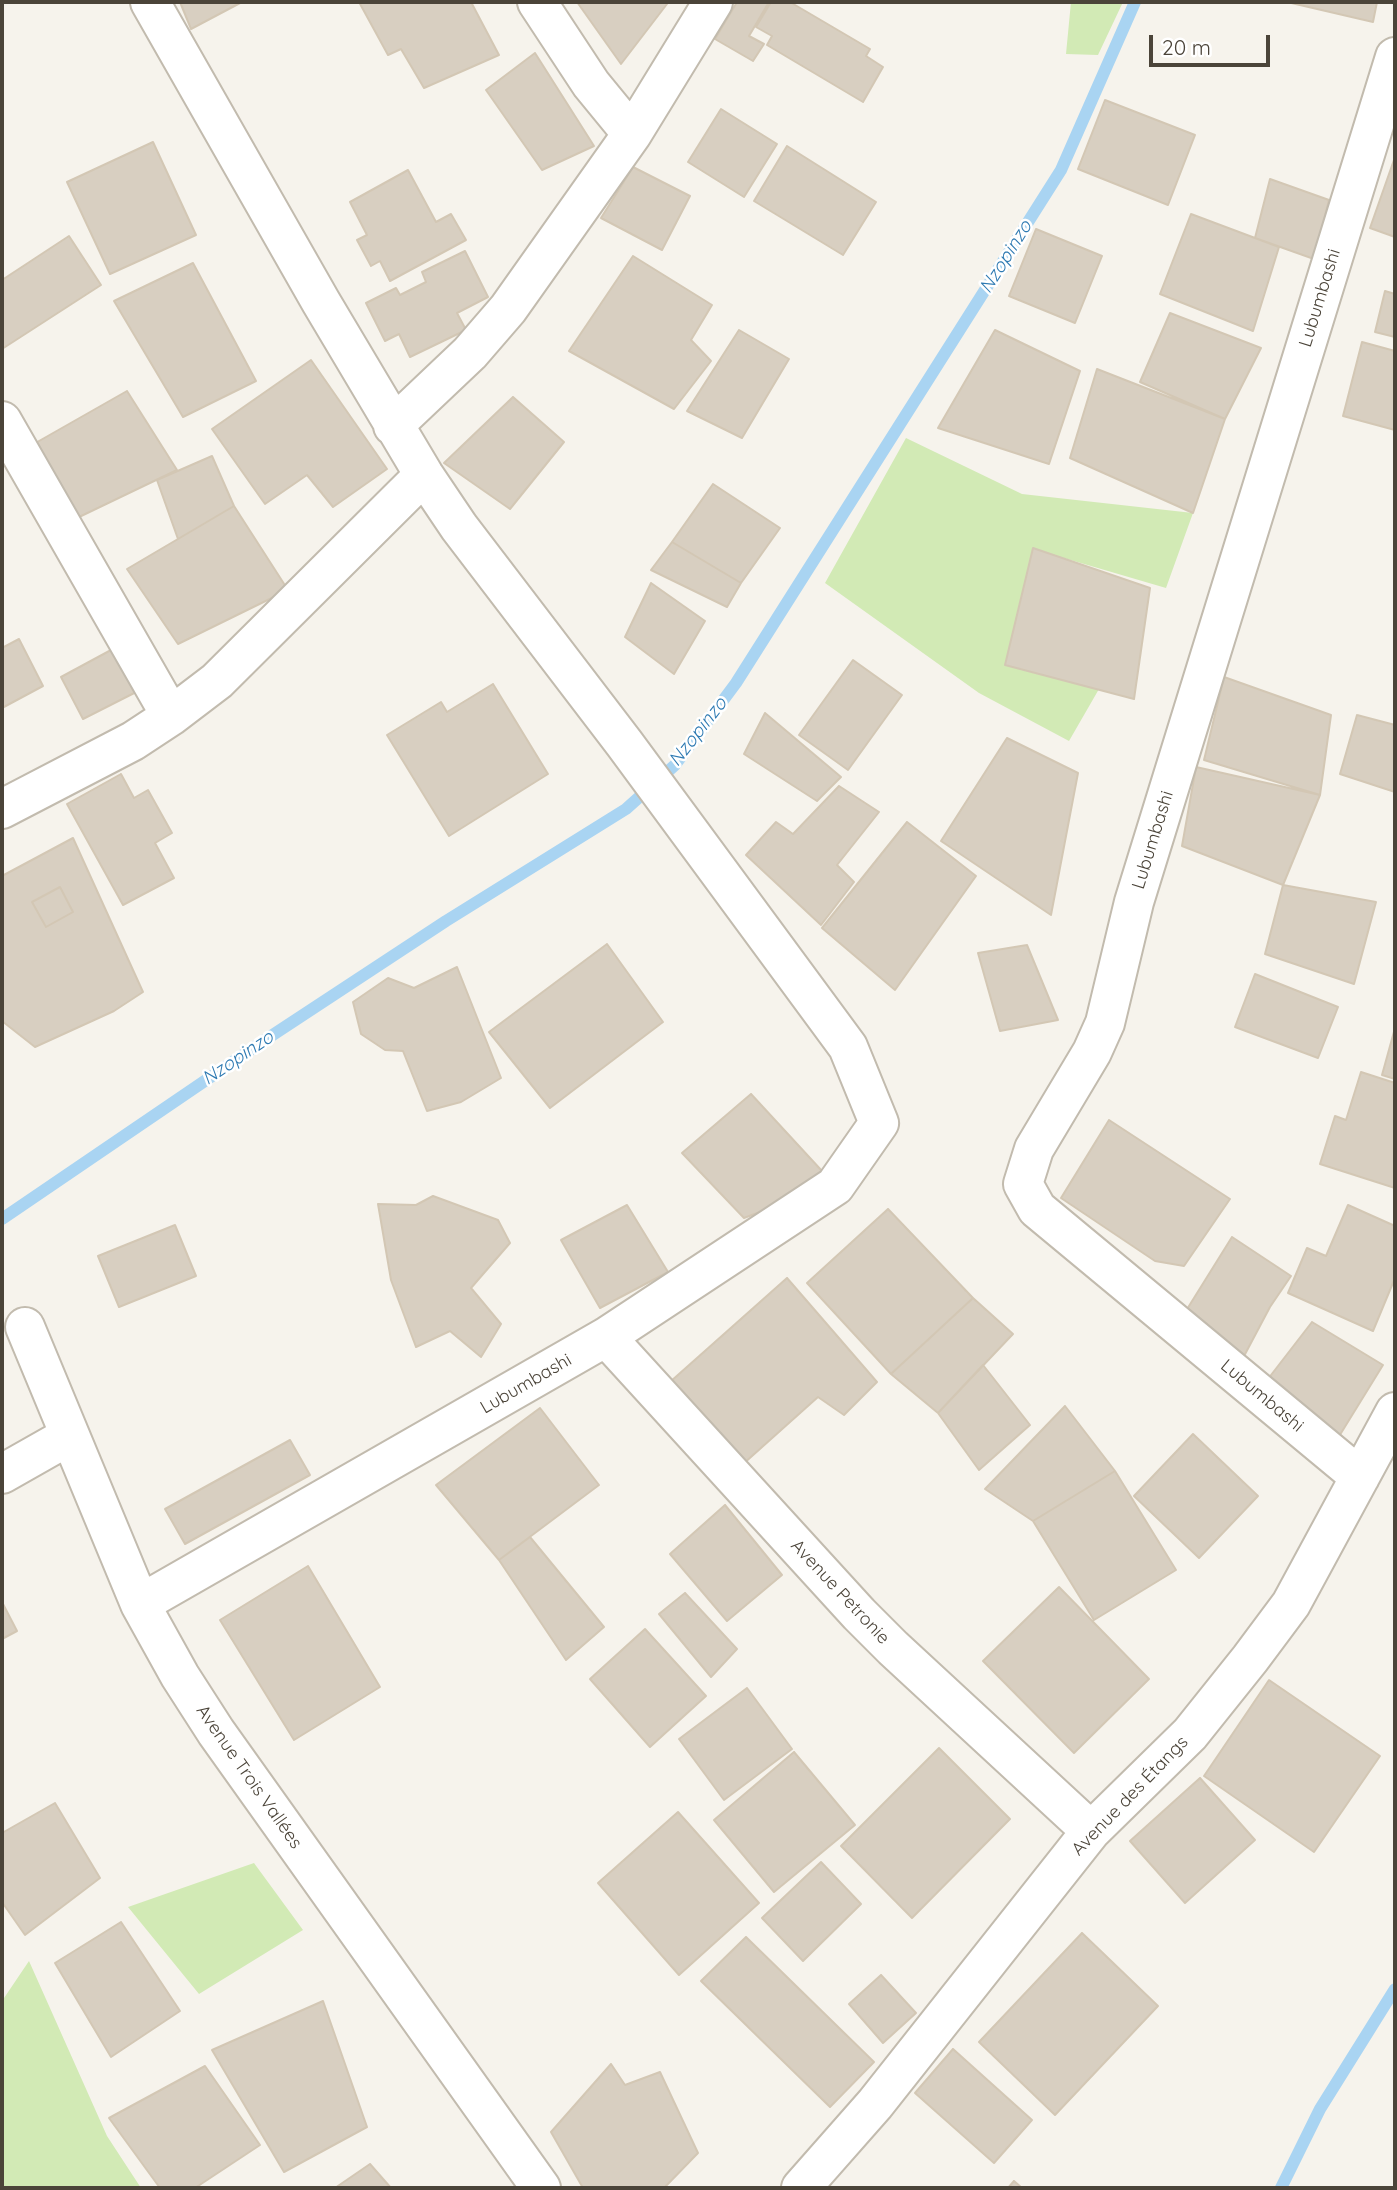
<!DOCTYPE html>
<meta charset="utf-8">
<style>
body{margin:0}
#map{position:relative;width:1397px;height:2190px;overflow:hidden;background:#f6f3ec;font-family:Quicksand,sans-serif}
canvas{display:block}
.frame{position:absolute;inset:0;border:4px solid #4b4439;pointer-events:none}
.scale{position:absolute;left:1149px;top:35px;width:121px;height:32px;box-sizing:border-box;border:4px solid #4b4439;border-top:0;padding-left:9px;font-size:21px;line-height:24px;white-space:nowrap;color:#4b4439;-webkit-text-stroke:5px #fff;paint-order:stroke}
</style>
<div id="map">
<canvas width="1397" height="2190"></canvas>
<div class="frame"></div>
<div class="scale">20 m</div>
</div>
<script>
const g = document.querySelector('canvas').getContext('2d');
g.lineJoin = 'round';
function fill(path, color) { g.fillStyle = color; g.fill(path, 'evenodd'); }
const toPath = rows => new Path2D(rows.map(r => 'M' + r).join(''));
function strokePath(path, color, width, dash) { g.strokeStyle = color; g.lineWidth = width; g.lineCap = dash ? 'butt' : 'round'; g.setLineDash(dash || []); g.stroke(path); }
function label(font, color, halo, rows, align = 'center') {
  g.font = font + ' Quicksand,sans-serif'; g.lineWidth = 5; g.setLineDash([]); g.textBaseline = 'middle'; g.strokeStyle = halo; g.fillStyle = color; for (const [text, x, y, turn = 0] of rows) {
    g.save(); g.translate(x, y); g.rotate((+turn || 0) * Math.PI / 180); g.textAlign = isNaN(turn) ? turn : align; if (halo) g.strokeText(text, 0, 0); g.fillText(text, 0, 0); g.restore();
  }
}
fill(toPath([
 [1071,2,1123,2,1098,55,1066,54],
 [906,438,1022,494,1193,513,1166,588,1033,549,1005,665,1099,689,1069,741,979,693,825,583],
 [254,1863,303,1930,199,1994,128,1907],
 [29,1961,107,2136,141,2188,2,2188,2,2001]
]), '#d2eab5');
strokePath(toPath([
 [2,1219,262,1042,446,921,626,809,675,765,736,683,1061,170,1135,2],
 [1281,2188,1320,2109,1395,1989]
]), '#a9d4f2', 12);
const building = toPath([
 [180,2,242,2,191,29,180,2],
 [359,2,471,2,499,55,424,88,401,49,388,55,359,2],
 [577,2,664,2,667,4,621,64,577,2],
 [737,2,769,2,749,36,764,44,753,61,715,39,737,2],
 [771,2,790,2,870,49,866,56,883,67,863,102,767,45,772,36,756,27,771,2],
 [1287,2,1377,2,1373,22,1287,2],
 [535,53,594,146,542,170,486,90,535,53],
 [1105,100,1195,135,1168,205,1078,169,1105,100],
 [721,109,777,144,744,197,688,162,721,109],
 [153,142,196,235,110,274,67,182,153,142],
 [787,146,876,202,843,255,754,201,787,146],
 [1395,157,1395,237,1370,228,1395,157],
 [633,167,690,196,662,250,601,218,633,167],
 [408,170,436,222,451,214,466,240,390,281,380,261,371,266,357,240,367,235,350,202,408,170],
 [1270,179,1329,200,1314,259,1255,238,1270,179],
 [1191,214,1279,247,1253,331,1160,294,1191,214],
 [1036,229,1102,256,1075,323,1009,296,1036,229],
 [69,236,101,285,2,349,2,280,69,236],
 [465,251,488,297,457,313,466,330,410,357,399,334,385,341,366,303,396,288,400,295,426,282,422,272,465,251],
 [633,256,712,305,691,340,711,361,674,409,569,351,633,256],
 [193,263,256,381,183,417,114,301,193,263],
 [1385,291,1395,294,1395,337,1375,332,1385,291],
 [1170,313,1261,348,1225,419,1140,382,1170,313],
 [739,330,789,359,742,438,687,411,739,330],
 [995,330,1080,371,1049,464,938,428,995,330],
 [1362,342,1395,351,1395,430,1343,416,1362,342],
 [311,360,387,469,333,507,307,475,265,504,212,429,311,360],
 [1097,369,1225,419,1193,513,1070,458,1097,369],
 [127,391,177,470,77,518,32,445,127,391],
 [513,397,564,442,510,509,444,463,513,397],
 [212,456,234,506,178,539,157,480,212,456],
 [713,484,780,528,741,583,672,542,713,484],
 [234,506,288,590,178,644,127,569,234,506],
 [672,542,741,583,727,607,651,570,672,542],
 [1033,548,1150,588,1134,699,1005,665,1033,548],
 [651,583,705,621,674,674,625,637,651,583],
 [19,639,43,686,2,708,2,648,19,639],
 [124,643,148,686,83,719,61,677,124,643],
 [853,660,902,695,848,770,799,735,853,660],
 [1224,677,1331,715,1320,795,1204,760,1224,677],
 [493,684,548,774,449,836,387,735,441,702,447,712,493,684],
 [765,713,841,777,817,801,744,754,765,713],
 [1357,715,1395,725,1395,792,1340,774,1357,715],
 [1007,738,1078,773,1051,915,941,841,1007,738],
 [1196,767,1320,795,1283,885,1182,846,1196,767],
 [121,774,134,798,148,790,172,833,155,843,174,878,123,905,67,804,121,774],
 [839,786,879,812,837,865,854,882,821,925,746,855,776,822,793,834,839,786],
 [907,822,976,876,895,990,822,928,907,822],
 [73,838,143,992,114,1011,35,1047,2,1021,2,876,73,838],
 [60,887,73,912,46,927,32,902,60,887],
 [1283,885,1376,902,1354,984,1265,954,1283,885],
 [60,887,73,912,46,927,32,902,60,887],
 [607,944,663,1022,550,1108,489,1032,607,944],
 [1027,945,1058,1020,1000,1031,978,953,1027,945],
 [457,967,501,1078,461,1102,427,1111,403,1051,385,1050,361,1034,353,1002,388,978,414,988,457,967],
 [1255,974,1338,1007,1318,1058,1235,1027,1255,974],
 [1395,1028,1395,1079,1382,1075,1395,1028],
 [1361,1072,1395,1083,1395,1188,1320,1164,1335,1116,1346,1120,1361,1072],
 [751,1094,834,1184,744,1218,682,1153,751,1094],
 [1109,1120,1230,1199,1184,1266,1155,1261,1061,1198,1109,1120],
 [433,1196,498,1220,510,1243,471,1288,501,1324,481,1357,450,1331,416,1347,391,1280,378,1204,416,1205,433,1196],
 [627,1205,668,1272,600,1308,561,1240,627,1205],
 [1348,1205,1395,1226,1395,1278,1373,1331,1288,1293,1307,1248,1326,1256,1348,1205],
 [888,1209,973,1298,891,1374,807,1283,888,1209],
 [175,1225,196,1276,119,1307,98,1256,175,1225],
 [1232,1237,1291,1276,1270,1307,1243,1358,1184,1314,1232,1237],
 [787,1278,877,1382,844,1415,818,1397,742,1465,670,1382,787,1278],
 [973,1298,1013,1334,938,1413,891,1374,973,1298],
 [1312,1322,1383,1365,1338,1438,1261,1388,1312,1322],
 [983,1365,1030,1425,979,1470,938,1413,983,1365],
 [1065,1406,1115,1471,1033,1521,985,1489,1065,1406],
 [540,1408,599,1485,499,1560,436,1485,540,1408],
 [1193,1434,1258,1496,1199,1558,1134,1496,1193,1434],
 [290,1440,310,1475,185,1544,165,1509,290,1440],
 [1115,1471,1176,1570,1094,1620,1033,1521,1115,1471],
 [725,1505,782,1575,727,1621,670,1554,725,1505],
 [530,1537,604,1627,566,1660,499,1560,530,1537],
 [308,1566,380,1687,294,1740,220,1620,308,1566],
 [1059,1587,1149,1679,1074,1753,983,1661,1059,1587],
 [685,1593,737,1649,711,1677,659,1614,685,1593],
 [2,1602,17,1631,2,1639,2,1602],
 [645,1629,706,1696,650,1747,590,1679,645,1629],
 [1269,1680,1380,1756,1314,1852,1204,1776,1269,1680],
 [747,1688,792,1749,724,1800,679,1739,747,1688],
 [939,1748,1010,1819,912,1918,841,1846,939,1748],
 [794,1752,855,1825,774,1892,714,1820,794,1752],
 [1200,1778,1255,1840,1185,1903,1130,1841,1200,1778],
 [55,1803,100,1878,25,1935,2,1902,2,1833,55,1803],
 [678,1812,759,1903,679,1975,598,1883,678,1812],
 [821,1862,861,1904,803,1961,762,1918,821,1862],
 [121,1922,180,2011,111,2057,55,1963,121,1922],
 [1082,1933,1158,2006,1055,2115,979,2042,1082,1933],
 [746,1937,874,2062,830,2107,701,1981,746,1937],
 [881,1975,916,2013,883,2043,849,2004,881,1975],
 [323,2001,367,2127,284,2172,212,2050,323,2001],
 [953,2049,1032,2120,994,2163,915,2093,953,2049],
 [611,2064,625,2085,660,2072,698,2153,664,2188,583,2188,551,2132,611,2064],
 [205,2066,260,2145,195,2188,160,2188,109,2118,205,2066],
 [370,2164,391,2188,335,2188,370,2164],
 [1014,2181,1022,2188,1008,2188,1014,2181]
]);
fill(building, '#d8cfc1');
strokePath(building, '#d3c7b4', 2);
const minor = toPath([
 [537,2,591,84,632,134],
 [2,421,171,716],
 [393,426,470,353,508,309,632,134,713,2],
 [2,809,133,741,171,716,217,681,424,475],
 [25,1327,140,1604,180,1676,216,1732,541,2188],
 [606,1337,859,1614,893,1648,1091,1831],
 [2,1474,69,1436],
 [1360,1477,1037,1209,1023,1184,1034,1149,1092,1052,1105,1023,1134,902,1395,57],
 [140,1604,606,1337,835,1186,879,1123,848,1047,624,743,459,527,424,475,321,302,150,2],
 [801,2188,875,2104,1091,1831,1190,1734,1250,1659,1291,1604,1395,1412]
]);
strokePath(minor, '#c2bbae', 42);
strokePath(minor, '#fff', 38);
label('18px', '#4b4439', '#fff', [
 ["Lubumbashi",1320,298,-73],
 ["Lubumbashi",1153,840,-73],
 ["Lubumbashi",526,1384,-30],
 ["Lubumbashi",1262,1396,40],
 ["Avenue Petronie",840,1592,47],
 ["Avenue Trois Vallées",249,1777,55],
 ["Avenue des Étangs",1130,1796,-46]
]);
label('italic 19px', '#2e7ab2', '#fff', [
 ["Nzopinzo",1006,257,-58],
 ["Nzopinzo",698,732,-52],
 ["Nzopinzo",238,1058,-34]
]);
</script>
